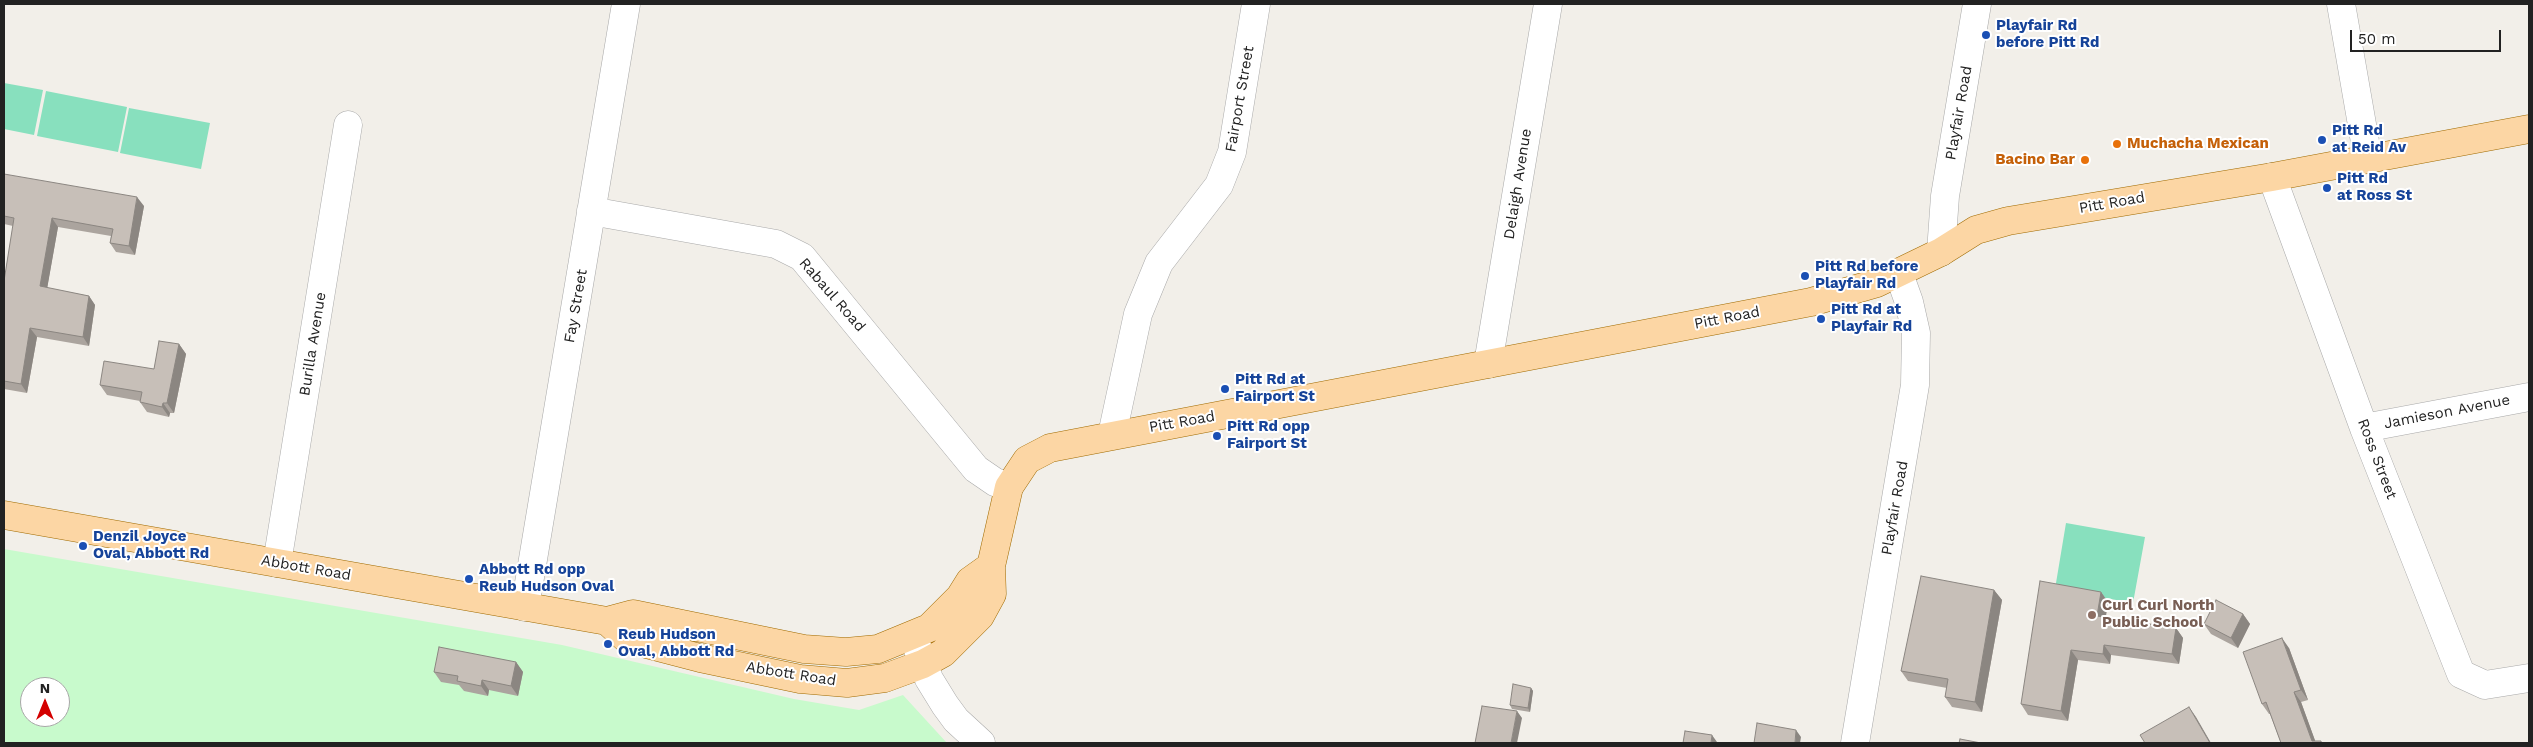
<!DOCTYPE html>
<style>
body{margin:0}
#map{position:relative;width:2533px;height:747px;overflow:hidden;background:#f2efe9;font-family:"Work Sans",sans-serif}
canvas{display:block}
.frame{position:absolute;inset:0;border:5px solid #222;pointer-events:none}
.north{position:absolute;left:20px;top:677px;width:50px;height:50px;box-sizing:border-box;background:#fff;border:1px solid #a7a7a7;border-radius:50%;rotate:0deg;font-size:14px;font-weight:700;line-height:20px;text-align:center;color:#222}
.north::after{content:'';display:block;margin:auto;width:18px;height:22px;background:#d40000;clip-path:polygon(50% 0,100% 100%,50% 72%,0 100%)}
.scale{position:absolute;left:2350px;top:30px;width:151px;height:22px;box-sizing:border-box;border:2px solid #222;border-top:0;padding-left:6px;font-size:15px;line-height:18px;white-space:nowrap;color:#222;-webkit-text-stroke:4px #fff;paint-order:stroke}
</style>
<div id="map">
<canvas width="2533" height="747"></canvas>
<div class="frame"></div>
<div class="north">N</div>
<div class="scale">50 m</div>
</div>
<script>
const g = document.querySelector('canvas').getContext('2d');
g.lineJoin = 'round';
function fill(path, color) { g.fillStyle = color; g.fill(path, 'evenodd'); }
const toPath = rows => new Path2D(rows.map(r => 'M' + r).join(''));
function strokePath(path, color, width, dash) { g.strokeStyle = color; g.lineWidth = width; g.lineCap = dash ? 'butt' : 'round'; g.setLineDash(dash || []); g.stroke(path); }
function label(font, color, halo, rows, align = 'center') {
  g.font = font + ' "Work Sans",sans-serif'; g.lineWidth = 4; g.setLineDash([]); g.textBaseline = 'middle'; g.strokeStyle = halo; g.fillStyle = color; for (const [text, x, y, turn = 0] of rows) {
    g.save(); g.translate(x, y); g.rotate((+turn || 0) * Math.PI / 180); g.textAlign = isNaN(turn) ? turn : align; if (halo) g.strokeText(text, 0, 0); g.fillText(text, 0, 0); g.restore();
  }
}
fill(toPath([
 [4,549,562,645,794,699,859,710,903,695,947,743,4,743],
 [30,687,60,687,60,717,30,717]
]), '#c8facc');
fill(toPath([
 [4,83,43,90,34,135,4,129],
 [46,91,127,107,118,152,37,136],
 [129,108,210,123,201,169,120,153],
 [2066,523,2145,537,2133,603,2055,589]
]), '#88e0be');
const minor = toPath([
 [2341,4,2368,159],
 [2272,177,2364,428,2461,674,2485,685,2529,678],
 [591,211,776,244,802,257,976,469,995,482,1009,487],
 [1941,252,1945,196,1977,4],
 [1488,364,1548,4],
 [2364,428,2529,397],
 [1112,435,1138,314,1159,263,1219,185,1232,152,1256,4],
 [277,563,348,125],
 [525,607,626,4],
 [913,636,929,679,945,705,956,720,981,743],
 [1855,743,1915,385,1916,333,1909,302,1899,274]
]);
const major = toPath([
 [4,515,607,621,633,614,804,649,846,652,878,649,929,628,960,597,970,581,991,566],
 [607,621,627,639,700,658,800,679,847,683,885,678,923,664,943,653,980,616,992,594,991,566,1009,487,1027,460,1050,448,1811,302,1877,283,1941,252,1976,230,2008,221,2272,177,2529,129]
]);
strokePath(minor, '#a9a9a9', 29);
strokePath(major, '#a06b00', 29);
strokePath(minor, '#fff', 28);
strokePath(major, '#fcd6a4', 28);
fill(toPath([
 [4,177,144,206,135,255,116,252,110,243,111,236,58,227,47,288,89,296,95,305,89,346,37,337,27,393,4,389,4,281,13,226,4,224],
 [179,344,186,354,174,413,170,413,169,417,147,412,140,402,140,401,107,395,100,385,154,369],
 [1994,590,2002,600,1982,712,1952,707,1945,697,1947,688,1908,681,1901,671],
 [2101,592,2108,602,2106,617,2176,628,2183,638,2179,664,2111,655,2110,664,2078,660,2068,721,2028,715,2021,704],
 [2243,614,2250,624,2238,648,2211,634,2204,624],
 [2289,648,2308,700,2301,702,2315,741,2321,741,2322,743,2265,743,2281,743,2270,714,2269,714,2262,704],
 [516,662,523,672,518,696,489,690,488,696,464,691,459,685,441,682,434,672],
 [1531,688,1533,691,1530,712,1512,709,1510,705]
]), '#aba49e');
fill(toPath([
 [137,197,144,206,135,255,129,246],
 [52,218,58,227,46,295,40,286],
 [89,296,95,305,89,346,83,337],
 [30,328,37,337,27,393,21,384],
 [179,344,186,354,174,413,167,403],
 [163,403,170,413,169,417,162,407],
 [1994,590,2002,600,1982,712,1975,702],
 [2101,592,2108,602,2104,626,2097,616],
 [2243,614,2250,624,2238,648,2231,638],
 [2176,628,2183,638,2179,664,2172,654],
 [2282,638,2289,648,2308,700,2301,690],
 [2104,645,2111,655,2110,664,2103,654],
 [2071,650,2078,660,2068,721,2061,711],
 [516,662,523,672,518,696,511,686],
 [482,680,489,690,488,696,481,686],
 [1531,688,1533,691,1530,712,1528,708],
 [2294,692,2301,702,2316,743,2312,741],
 [2189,707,2196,717,2211,743,2210,743],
 [1517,711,1522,718,1517,743,1511,743],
 [1796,730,1801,737,1800,743,1795,743],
 [1712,735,1717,742,1717,743,1711,743]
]), '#8b8681');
const building = toPath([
 [4,174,137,197,129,246,110,243,113,229,52,218,40,286,89,296,83,337,30,328,21,384,4,381,4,281,14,218,4,216,4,174],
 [159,341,179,344,167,403,163,403,162,407,140,402,142,392,100,385,104,361,154,369,159,341],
 [1921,576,1994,590,1975,702,1945,697,1948,679,1901,671,1921,576],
 [2040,581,2101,592,2097,616,2176,628,2172,654,2104,645,2103,654,2071,650,2061,711,2021,704,2040,581],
 [2216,600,2243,614,2231,638,2204,624,2216,600],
 [2282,638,2301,690,2294,692,2312,741,2321,741,2321,743,2265,743,2281,743,2266,702,2262,704,2243,652,2282,638],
 [439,647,516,662,511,686,482,680,481,686,457,681,458,676,434,672,439,647],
 [1513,684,1531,688,1528,708,1510,705,1513,684],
 [1482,706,1517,711,1511,743,1475,743,1482,706],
 [2189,707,2210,743,2145,743,2140,735,2189,707],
 [1757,723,1796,730,1795,743,1754,743,1757,723],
 [1685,731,1712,735,1711,743,1683,743,1685,731],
 [1960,739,1981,743,1959,743,1960,739]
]);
fill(building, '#c7bfb8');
strokePath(building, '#8b8681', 1);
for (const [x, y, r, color] of [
 [1986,35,5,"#1a4fb4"],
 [2322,140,5,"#1a4fb4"],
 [2117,144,5,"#e8710a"],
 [2085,160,5,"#e8710a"],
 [2327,188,5,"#1a4fb4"],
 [1805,276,5,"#1a4fb4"],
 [1821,319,5,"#1a4fb4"],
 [1225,389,5,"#1a4fb4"],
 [1217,436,5,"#1a4fb4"],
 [83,546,5,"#1a4fb4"],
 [469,579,5,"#1a4fb4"],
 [2092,615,5,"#8d6e63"],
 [608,644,5,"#1a4fb4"]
]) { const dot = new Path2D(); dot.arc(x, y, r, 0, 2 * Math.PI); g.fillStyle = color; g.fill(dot); strokePath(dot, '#fff', 2); }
label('bold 15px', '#164399', '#fff', [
 ["Playfair Rd",1996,26],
 ["before Pitt Rd",1996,43],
 ["Pitt Rd",2332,131],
 ["at Reid Av",2332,148],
 ["Pitt Rd",2337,179],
 ["at Ross St",2337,196],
 ["Pitt Rd before",1815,267],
 ["Playfair Rd",1815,284],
 ["Pitt Rd at",1831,310],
 ["Playfair Rd",1831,327],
 ["Pitt Rd at",1235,380],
 ["Fairport St",1235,397],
 ["Pitt Rd opp",1227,427],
 ["Fairport St",1227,444],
 ["Denzil Joyce",93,537],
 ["Oval, Abbott Rd",93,554],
 ["Abbott Rd opp",479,570],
 ["Reub Hudson Oval",479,587],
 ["Reub Hudson",618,635],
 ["Oval, Abbott Rd",618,652]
], 'left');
label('15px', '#222', '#fff', [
 ["Fairport Street",1240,99,-80],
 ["Playfair Road",1959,113,-80],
 ["Delaigh Avenue",1518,184,-81],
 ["Pitt Road",2112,203,-10],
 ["Rabaul Road",832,295,49],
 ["Fay Street",576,306,-80],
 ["Pitt Road",1727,318,-11],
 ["Burilla Avenue",313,344,-81],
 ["Jamieson Avenue",2447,412,-11],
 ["Pitt Road",1182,422,-10],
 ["Ross Street",2377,459,69],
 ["Playfair Road",1895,508,-80],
 ["Abbott Road",306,568,10],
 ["Abbott Road",791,674,9]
]);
label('bold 15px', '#c56008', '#fff', [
 ["Muchacha Mexican",2127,144],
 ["Bacino Bar",2075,160,"right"]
], 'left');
label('bold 15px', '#785e54', '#fff', [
 ["Curl Curl North",2102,606],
 ["Public School",2102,623]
], 'left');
</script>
